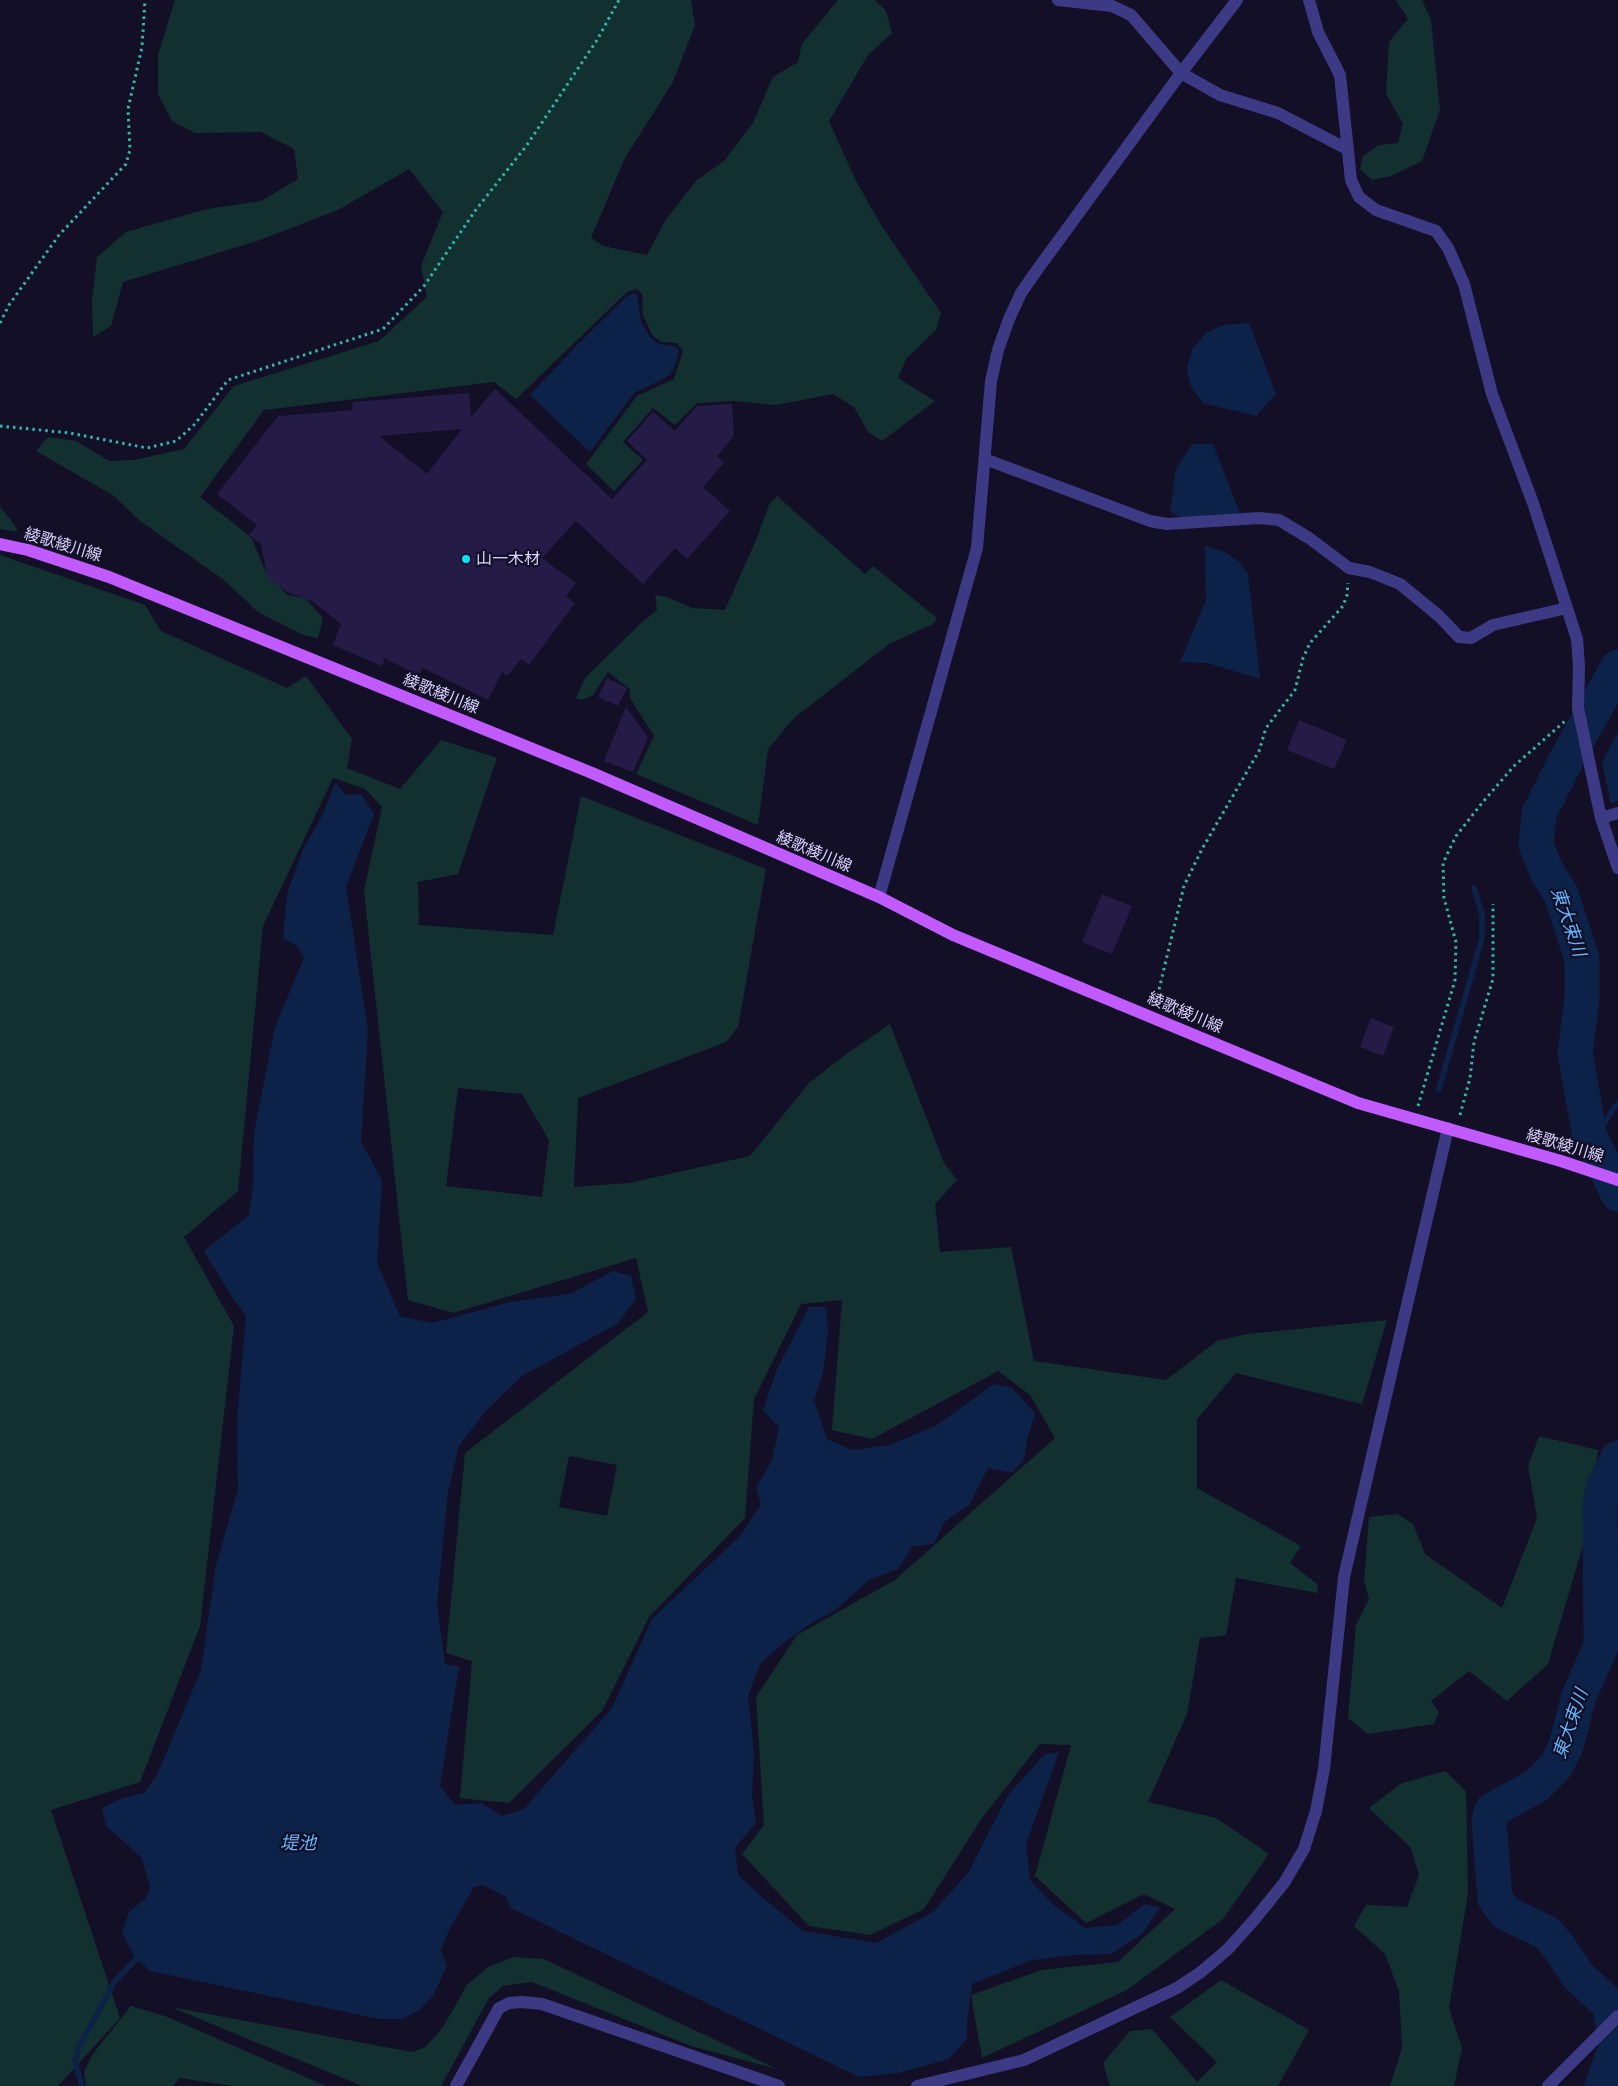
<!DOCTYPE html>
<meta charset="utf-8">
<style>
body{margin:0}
canvas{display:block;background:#130f26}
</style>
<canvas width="1618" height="2086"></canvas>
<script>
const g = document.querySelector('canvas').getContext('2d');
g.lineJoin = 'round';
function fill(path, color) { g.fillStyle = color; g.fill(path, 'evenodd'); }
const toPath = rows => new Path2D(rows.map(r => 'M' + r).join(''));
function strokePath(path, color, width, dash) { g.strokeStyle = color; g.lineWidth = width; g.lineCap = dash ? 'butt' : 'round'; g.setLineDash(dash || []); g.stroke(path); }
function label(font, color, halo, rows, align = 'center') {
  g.font = font + ' Inter,"Noto Sans JP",sans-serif'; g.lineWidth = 4.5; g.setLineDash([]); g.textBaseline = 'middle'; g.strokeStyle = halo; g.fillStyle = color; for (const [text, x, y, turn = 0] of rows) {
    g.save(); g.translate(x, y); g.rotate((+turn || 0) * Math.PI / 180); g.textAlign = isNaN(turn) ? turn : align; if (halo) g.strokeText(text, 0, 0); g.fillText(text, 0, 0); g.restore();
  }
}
fill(toPath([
 [175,0,691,0,695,25,673,82,625,158,591,238,603,246,647,255,665,221,696,181,724,161,753,123,773,77,798,62,802,44,838,0,875,0,886,11,892,33,868,55,829,121,855,179,881,225,941,313,936,330,906,359,898,378,935,401,882,441,868,432,854,407,833,394,776,405,733,401,697,403,675,425,653,408,623,442,643,460,614,491,586,464,637,396,674,379,683,351,677,343,661,342,652,335,643,315,642,294,637,289,627,292,516,399,494,382,264,410,200,497,251,537,265,570,287,595,305,598,323,618,318,638,303,635,258,612,224,580,140,521,114,496,36,451,48,437,76,441,109,461,134,460,184,449,234,386,379,341,427,297,421,266,443,212,409,169,338,210,257,241,123,282,111,326,93,337,92,301,97,257,126,232,207,209,261,201,298,179,294,149,261,132,195,133,172,121,158,94,158,55],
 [1396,0,1422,0,1431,20,1440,110,1422,161,1391,176,1372,180,1360,169,1363,156,1379,145,1398,143,1403,124,1386,94,1389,42,1408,19],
 [777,496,865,574,873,566,937,618,933,624,889,644,794,718,768,749,758,825,636,774,654,736,630,698,630,689,608,672,593,695,582,700,576,698,585,678,641,623,657,610,655,595,667,597,692,608,725,610,756,540,769,505],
 [0,507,14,524,18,532,0,529],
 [0,555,145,605,161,631,287,688,306,676,352,739,347,768,400,789,441,740,497,758,458,874,418,882,419,925,553,935,581,796,766,869,738,1027,726,1042,578,1098,574,1187,629,1183,750,1156,809,1083,845,1055,890,1024,944,1163,957,1180,935,1204,940,1252,1011,1247,1034,1361,1166,1380,1217,1341,1247,1334,1387,1320,1362,1404,1236,1373,1197,1419,1197,1488,1301,1546,1290,1563,1317,1584,1318,1593,1236,1578,1226,1635,1200,1638,1187,1714,1148,1802,1216,1818,1269,1854,1223,1919,1127,1990,982,2058,971,1995,1042,1970,1118,1962,1175,1909,1144,1894,1086,1923,1035,1876,1071,1745,1040,1744,982,1818,924,1909,870,1935,809,1926,742,1854,764,1825,756,1697,797,1635,895,1580,1055,1438,1030,1395,998,1371,872,1439,832,1430,842,1300,801,1304,754,1399,745,1518,649,1617,602,1711,509,1803,460,1798,472,1661,446,1653,465,1453,648,1312,636,1258,453,1313,408,1300,364,891,382,807,365,789,333,778,263,926,238,1191,184,1237,234,1326,200,1626,140,1782,51,1810,120,2018,58,2086,0,2086],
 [458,1088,522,1094,549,1140,542,1197,446,1186],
 [569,1456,617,1465,607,1516,559,1507],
 [1539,1436,1598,1450,1586,1535,1548,1664,1507,1701,1469,1671,1431,1701,1439,1712,1434,1724,1368,1734,1348,1718,1356,1625,1369,1599,1364,1581,1369,1517,1397,1514,1413,1524,1425,1554,1502,1608,1537,1518,1528,1466],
 [1445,1771,1466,1791,1468,1894,1449,2008,1462,2048,1454,2086,1390,2086,1402,2048,1399,1991,1385,1954,1354,1926,1366,1905,1407,1907,1419,1875,1411,1848,1369,1808,1400,1784],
 [514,1957,544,1959,777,2069,691,2046,532,1982,503,1986,489,1998,441,2086,362,2086,171,2007,412,2052,426,2047,443,2027,467,1985,488,1967],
 [1221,1980,1309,2030,1278,2086,1110,2086,1103,2063,1130,2031,1152,2029,1197,2082,1217,2062,1170,2017],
 [131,2006,165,2016,326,2086,233,2086,179,2078,173,2086,86,2086,84,2072,92,2055]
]), '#12302f');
fill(toPath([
 [634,293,637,295,641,322,650,337,659,344,677,347,679,351,673,371,667,377,634,393,590,452,530,395,575,347,626,297],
 [1249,323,1276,394,1256,416,1203,403,1191,387,1188,377,1187,367,1193,348,1206,333,1224,325],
 [1192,444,1213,444,1240,513,1181,518,1170,511,1176,469],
 [1205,546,1225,552,1239,562,1248,574,1260,679,1207,663,1180,662,1206,600],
 [1618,733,1618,801,1611,804,1602,762],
 [335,783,346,795,361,794,374,814,346,887,368,1030,361,1142,382,1180,377,1263,400,1316,432,1323,510,1302,570,1294,613,1271,631,1276,636,1299,617,1324,522,1376,485,1412,459,1446,448,1492,437,1603,445,1664,459,1667,440,1786,455,1805,481,1803,502,1816,524,1809,612,1708,652,1619,740,1536,761,1504,756,1488,772,1460,779,1427,763,1410,777,1369,809,1307,826,1307,828,1332,823,1372,814,1401,827,1439,852,1450,890,1445,937,1425,994,1384,1012,1388,1035,1413,1027,1440,1024,1460,1012,1473,988,1468,969,1505,944,1522,934,1544,913,1546,898,1569,869,1580,834,1611,815,1621,783,1643,760,1664,748,1696,754,1752,752,1797,756,1823,735,1848,738,1875,761,1896,803,1931,876,1943,933,1912,968,1873,1008,1795,1045,1754,1059,1752,1026,1844,1030,1880,1054,1905,1085,1928,1117,1925,1145,1904,1160,1908,1142,1934,1111,1954,1072,1955,1032,1960,972,1984,967,2022,967,2039,949,2059,898,2073,859,2077,511,1908,505,1896,483,1885,474,1887,449,1930,441,1950,447,1966,433,1996,419,2010,402,2019,379,2019,150,1971,135,1957,122,1933,129,1912,146,1898,150,1888,142,1858,106,1826,102,1808,123,1798,144,1793,157,1775,201,1670,216,1565,238,1489,237,1421,246,1316,230,1294,204,1251,249,1215,253,1186,254,1133,275,1027,304,958,297,946,283,938,287,894,303,849,323,814]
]), '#0c2248');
strokePath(toPath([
 [1439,1089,1482,938,1482,914,1474,888],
 [1590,1137,1604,1124,1615,1106,1618,1104],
 [1602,1627,1618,1631],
 [82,2086,75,2062,78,2049,115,1981,141,1954]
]), '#0c2248', 5.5);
strokePath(toPath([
 [1618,667,1565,762,1539,814,1536,845,1547,872,1561,894,1582,959,1582,999,1575,1053,1590,1137,1618,1194],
 [1602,2086,1616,2047,1610,2005,1578,1976,1559,1947,1547,1933,1506,1913,1495,1899,1489,1821,1492,1810,1536,1786,1556,1766,1566,1746,1579,1696,1601,1646,1600,1505,1603,1488,1618,1458]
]), '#0c2248', 35);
fill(toPath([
 [495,389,612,499,647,460,627,441,653,412,675,431,697,406,732,404,734,436,717,456,724,463,703,487,730,511,687,559,675,548,643,584,576,521,542,558,576,583,566,596,575,603,529,665,521,659,507,676,502,672,488,700,423,668,418,676,385,658,382,666,333,645,341,624,312,601,287,592,267,576,261,544,249,535,257,525,217,494,278,416,353,410,352,402,469,393,471,417],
 [462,429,427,474,379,436],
 [607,678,627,688,618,706,598,697],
 [626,707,648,738,633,772,604,761],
 [1299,720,1347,740,1334,769,1287,750],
 [1102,894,1132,906,1112,954,1082,942],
 [1371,1018,1394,1027,1383,1056,1360,1047]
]), '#241b47');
strokePath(toPath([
 [0,323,9,305,59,235,126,164,130,150,128,109,142,47,145,0],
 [0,426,70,433,147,448,176,441,195,424,228,380,383,329,424,286,475,211,527,145,597,40,619,0],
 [1156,1002,1184,886,1202,849,1259,751,1266,728,1295,690,1303,658,1310,643,1343,606,1347,595,1348,583],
 [1418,1106,1455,980,1456,942,1444,898,1443,863,1456,836,1482,803,1514,766,1565,721],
 [1460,1115,1470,1078,1474,1042,1493,979,1493,904]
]), '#2fb8b0', 3, [2.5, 4]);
strokePath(toPath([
 [1058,0,1112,6,1131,15,1181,73,1220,95,1278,113,1347,149],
 [1309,0,1318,32,1340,75,1351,180,1359,197,1376,210,1436,231,1448,248,1464,284,1492,394,1533,503,1577,639,1579,666,1578,708,1601,818,1618,868],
 [985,459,1150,521,1167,524,1259,518,1279,520,1309,538,1349,568,1370,572,1400,584,1439,616,1459,637,1471,638,1493,625,1567,608],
 [1601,818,1618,813],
 [879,897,977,548,991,381,998,350,1009,319,1021,293,1037,270,1181,73,1237,0],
 [456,2086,499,2008,509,2003,522,2002,542,2004,779,2086],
 [917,2086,1024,2060,1177,1988,1201,1972,1228,1949,1254,1920,1284,1883,1304,1849,1316,1811,1324,1769,1344,1577,1448,1128],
 [1548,2086,1618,2016]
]), '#3d3a85', 12);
strokePath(toPath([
 [0,544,28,550,109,577,592,773,879,897,953,935,1358,1103,1561,1161,1618,1180]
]), '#c25bff', 12);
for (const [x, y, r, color] of [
 [466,559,5,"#00e5ff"]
]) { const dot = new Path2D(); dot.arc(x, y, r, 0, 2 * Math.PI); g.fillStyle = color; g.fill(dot); strokePath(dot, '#130f26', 2); }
label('16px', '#d9d4ff', '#130f26', [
 ["綾歌綾川線",63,545,17],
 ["綾歌綾川線",441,694,22],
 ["綾歌綾川線",814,852,23],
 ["綾歌綾川線",1185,1013,23],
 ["綾歌綾川線",1565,1146,17]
]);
label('16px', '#d9d4ff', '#130f26', [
 ["山一木材",476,559]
], 'left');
label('italic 18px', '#62b6ff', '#130f26', [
 ["東大束川",1568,922,71],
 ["東大束川",1571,1724,-71],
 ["堤池",298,1844]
]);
</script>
